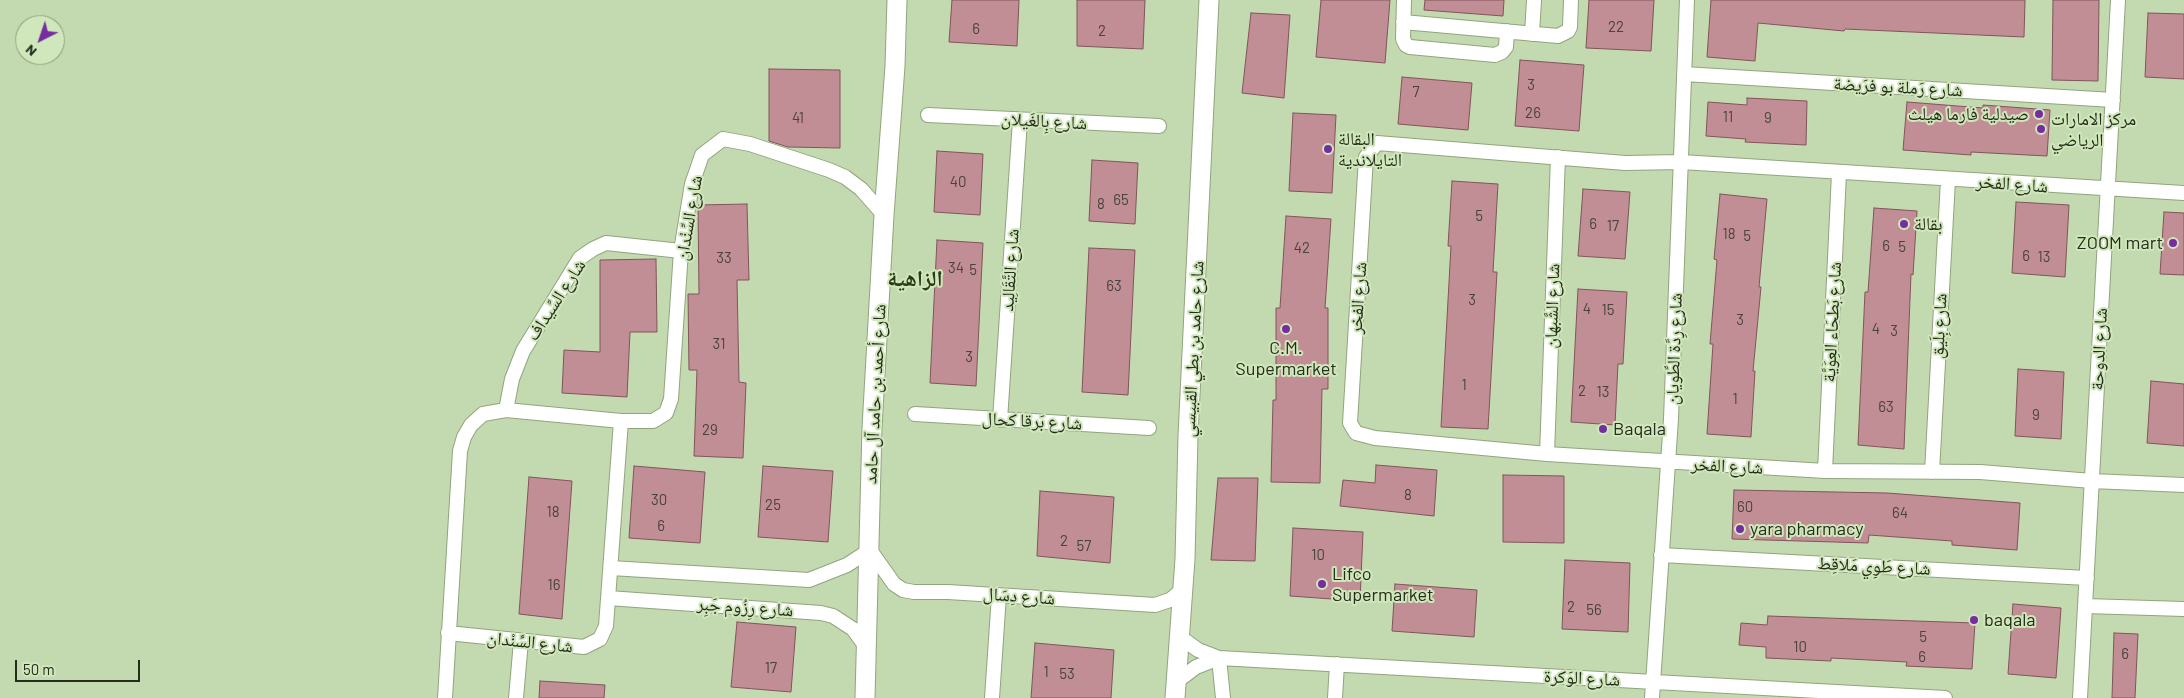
<!DOCTYPE html>
<meta charset="utf-8">
<style>
body{margin:0}
#map{position:relative;width:2184px;height:698px;overflow:hidden;background:#c3d9af;font-family:Barlow,sans-serif}
canvas{display:block}
.north{position:absolute;left:15px;top:15px;width:50px;height:50px;box-sizing:border-box;background:#d0e6bb;border:1px solid #8b9c7b;border-radius:50%;rotate:221deg;font-size:14px;font-weight:700;line-height:20px;text-align:center;color:#242c1b}
.north::after{content:'';display:block;margin:auto;width:18px;height:22px;background:#752da0;clip-path:polygon(50% 0,100% 100%,50% 72%,0 100%)}
.scale{position:absolute;left:15px;top:660px;width:125px;height:22px;box-sizing:border-box;border:2px solid #242c1b;border-top:0;padding-left:6px;font-size:15px;line-height:18px;white-space:nowrap;color:#242c1b;-webkit-text-stroke:4px #d0e6bb;paint-order:stroke}
</style>
<div id="map">
<canvas width="2184" height="698"></canvas>
<div class="north">N</div>
<div class="scale">50 m</div>
</div>
<script>
const g = document.querySelector('canvas').getContext('2d');
g.lineJoin = 'round';
function fill(path, color) { g.fillStyle = color; g.fill(path, 'evenodd'); }
const toPath = rows => new Path2D(rows.map(r => 'M' + r).join(''));
function strokePath(path, color, width, dash) { g.strokeStyle = color; g.lineWidth = width; g.lineCap = dash ? 'butt' : 'round'; g.setLineDash(dash || []); g.stroke(path); }
function label(font, color, halo, rows, align = 'center') {
  g.font = font + ' Barlow,"Noto Naskh Arabic",sans-serif'; g.lineWidth = 4; g.setLineDash([]); g.textBaseline = 'middle'; g.strokeStyle = halo; g.fillStyle = color; for (const [text, x, y, turn = 0] of rows) {
    g.save(); g.translate(x, y); g.rotate((+turn || 0) * Math.PI / 180); g.textAlign = isNaN(turn) ? turn : align; if (halo) g.strokeText(text, 0, 0); g.fillText(text, 0, 0); g.restore();
  }
}
const building = toPath([
 [952,0,1019,0,1017,46,949,42,952,0],
 [1077,0,1145,0,1143,49,1077,46,1077,0],
 [1321,0,1390,0,1385,63,1316,57,1321,0],
 [1425,0,1504,0,1503,16,1424,10,1425,0],
 [1589,0,1654,0,1651,51,1586,48,1589,0],
 [1711,0,2025,0,2024,37,1845,29,1844,31,1758,23,1755,61,1707,57,1711,0],
 [2053,0,2099,0,2098,81,2052,80,2053,0],
 [1251,13,1290,15,1284,98,1242,93,1251,13],
 [2148,13,2184,14,2184,79,2145,77,2148,13],
 [1520,60,1584,65,1579,131,1515,126,1520,60],
 [769,69,840,70,840,148,788,147,769,141,769,69],
 [1402,77,1472,83,1468,130,1398,124,1402,77],
 [1747,98,1807,101,1806,145,1745,142,1746,139,1706,136,1708,102,1747,105,1747,98],
 [1907,102,1983,108,1983,105,2050,110,2047,156,1971,152,1971,155,1903,150,1907,102],
 [1293,113,1336,115,1332,193,1289,191,1293,113],
 [937,151,983,154,980,215,934,212,937,151],
 [1092,160,1138,163,1135,224,1089,221,1092,160],
 [1452,181,1498,184,1493,272,1497,272,1488,429,1441,427,1451,246,1448,246,1452,181],
 [1583,189,1630,192,1625,259,1578,256,1583,189],
 [1720,194,1767,199,1759,287,1761,287,1753,371,1755,371,1751,437,1707,434,1713,344,1710,344,1717,260,1714,259,1720,194],
 [2016,202,2069,205,2065,277,2012,273,2016,202],
 [747,204,749,280,737,280,739,382,746,383,743,458,694,456,697,370,689,370,688,294,699,294,698,205,747,204],
 [1874,208,1917,211,1913,275,1911,274,1904,449,1858,445,1865,292,1868,292,1874,208],
 [2164,212,2184,213,2184,275,2160,274,2164,212],
 [1286,216,1331,219,1325,308,1328,308,1328,389,1322,389,1320,483,1271,482,1273,400,1276,400,1276,308,1280,308,1286,216],
 [937,240,983,243,976,386,930,383,937,240],
 [1089,248,1135,250,1128,395,1082,392,1089,248],
 [656,259,657,332,630,332,627,397,562,393,564,350,600,352,600,260,656,259],
 [1578,289,1627,292,1623,364,1618,364,1615,425,1571,422,1578,289],
 [2018,369,2064,372,2061,439,2015,436,2018,369],
 [2151,381,2184,384,2184,446,2147,443,2151,381],
 [1376,465,1437,470,1434,516,1340,506,1343,480,1375,483,1376,465],
 [634,466,705,472,700,543,629,538,634,466],
 [763,466,833,471,828,542,758,537,763,466],
 [1503,475,1564,476,1564,543,1503,542,1503,475],
 [529,477,572,481,562,619,519,614,529,477],
 [1218,478,1258,478,1255,561,1211,560,1218,478],
 [1734,490,1887,493,2020,503,2017,550,1952,545,1952,541,1869,535,1868,543,1732,539,1734,490],
 [1040,491,1114,497,1110,563,1037,556,1040,491],
 [1293,528,1363,532,1360,601,1290,596,1293,528],
 [1565,560,1630,563,1628,632,1562,629,1565,560],
 [1395,584,1477,590,1474,637,1392,631,1395,584],
 [2013,604,2061,608,2056,678,2008,674,2013,604],
 [1768,616,1975,623,1972,669,1906,666,1907,662,1831,658,1831,661,1766,658,1766,647,1739,645,1741,623,1767,625,1768,616],
 [737,622,796,627,791,692,731,687,737,622],
 [2114,633,2138,634,2135,698,2112,698,2114,633],
 [1035,643,1114,650,1111,698,1031,698,1035,643],
 [540,681,605,685,604,698,539,698,540,681]
]);
fill(building, '#c18e95');
strokePath(building, '#81545b', 1);
const minor = toPath([
 [1404,0,1403,39,1406,45,1410,47,1495,55,1502,52,1506,47,1507,31],
 [1403,22,1558,36,1568,31,1570,27,1571,0],
 [1532,34,1534,0],
 [1684,74,2113,100],
 [928,115,1159,126],
 [2184,193,1681,162,1625,163,1377,143,1366,157,1350,423,1356,433,1375,438,1547,454,1825,471,1980,472,2092,481,2184,485],
 [506,410,512,379,523,351,580,258,593,249,606,243,681,251],
 [915,414,1149,428],
 [1000,420,1020,120],
 [1547,454,1558,157],
 [1825,471,1839,173],
 [1932,472,1948,180],
 [1661,555,2087,578],
 [611,568,809,580,847,565,870,550,894,584,903,590,914,592,948,592,1155,605,1170,600,1183,589],
 [608,598,821,613,833,616,853,629,867,648],
 [2085,606,2184,609],
 [448,633,584,647,600,639,606,626,621,421],
 [1180,637,1198,650,1219,658,1945,698],
 [1219,658,1223,698],
 [1176,682,1196,667,1219,658],
 [445,698,460,451,464,437,471,425,483,414,506,410,621,421,653,421,666,413,671,399,681,251,692,184,702,155,723,139,750,144,829,170,845,177,861,189,884,215],
 [516,698,521,641],
 [992,698,999,595],
 [1335,698,1337,664],
 [1652,698,1671,419,1687,0],
 [2080,698,2118,0]
]);
const secondary = toPath([
 [865,698,872,428,884,215,895,66,897,0],
 [1175,698,1185,559,1188,436,1209,0]
]);
strokePath(minor, '#90a57d', 16);
strokePath(secondary, '#90a57d', 21);
strokePath(minor, '#fff', 14);
strokePath(secondary, '#fff', 19);
for (const [x, y, r, color] of [
 [2039,114,5,"#752da0"],
 [2041,129,5,"#752da0"],
 [1328,149,5,"#752da0"],
 [1904,224,5,"#752da0"],
 [2173,243,5,"#752da0"],
 [1286,329,5,"#752da0"],
 [1603,429,5,"#752da0"],
 [1740,529,5,"#752da0"],
 [1322,584,5,"#752da0"],
 [1974,620,5,"#752da0"]
]) { const dot = new Path2D(); dot.arc(x, y, r, 0, 2 * Math.PI); g.fillStyle = color; g.fill(dot); strokePath(dot, '#d0e6bb', 2); }
label('15px', '#4b443a', null, [
 ["22",1616,27],
 ["6",976,29],
 ["2",1102,31],
 ["3",1531,85],
 ["7",1416,92],
 ["26",1533,113],
 ["11",1728,117],
 ["41",798,118],
 ["9",1768,118],
 ["40",958,182],
 ["65",1121,200],
 ["8",1101,204],
 ["5",1479,216],
 ["6",1593,224],
 ["17",1613,226],
 ["18",1729,234],
 ["5",1747,236],
 ["6",1886,246],
 ["5",1902,247],
 ["42",1302,248],
 ["6",2026,256],
 ["13",2044,257],
 ["33",724,258],
 ["34",956,268],
 ["5",973,270],
 ["63",1114,286],
 ["3",1472,300],
 ["4",1587,309],
 ["15",1608,310],
 ["3",1740,320],
 ["4",1876,329],
 ["3",1894,331],
 ["31",719,344],
 ["3",969,357],
 ["1",1464,385],
 ["2",1582,391],
 ["13",1603,392],
 ["1",1735,399],
 ["63",1886,407],
 ["9",2036,415],
 ["29",710,430],
 ["8",1408,495],
 ["30",659,500],
 ["25",773,505],
 ["60",1745,507],
 ["18",553,512],
 ["64",1900,513],
 ["6",661,526],
 ["2",1064,541],
 ["57",1084,546],
 ["10",1318,555],
 ["16",554,585],
 ["2",1571,607],
 ["56",1594,610],
 ["5",1923,637],
 ["10",1800,647],
 ["6",2125,654],
 ["6",1922,657],
 ["17",771,668],
 ["1",1046,672],
 ["53",1067,674]
]);
label('18px', '#242c1b', '#d0e6bb', [
 ["شارع رَملة بو فرَيضة",1898,87,3],
 ["شارع بِالغَيلان",1044,121,3],
 ["شارع الفخر",2012,184,4],
 ["شارع السِّنْدان",689,218,-80],
 ["شارع التَّقَالِيد",1010,270,-86],
 ["شارع الفخر",1358,298,-86],
 ["شارع السِّيداف",556,300,-57],
 ["شارع الشَّبهان",1552,306,-88],
 ["شارع بَطحَاء العِوَيَّة",1832,322,-87],
 ["شارع بِلَيق",1939,326,-87],
 ["شارع حامد بن بطي القبيسي",1193,349,-87],
 ["شارع رِدَّة الطِّويان",1674,349,-88],
 ["شارع الدوحة",2099,349,-87],
 ["شارع أحمد بن حامد آل حامد",875,394,-87],
 ["شارع بَرقا كحال",1032,421,3],
 ["شارع الفخر",1727,466,3],
 ["شارع طَوِي مَلاقِط",1874,566,3],
 ["شارع دِسَال",1019,596,4],
 ["شارع رِزُوم جَبِر",745,607,4],
 ["شارع السِّنْدان",530,642,6],
 ["شارع الوَكرة",1582,678,3]
]);
label('18px', '#242c1b', '#d0e6bb', [
 ["صيدلية فارما هيلث",2029,114,"right"],
 ["مركز الامارات",2051,119],
 ["الرياضي",2051,140],
 ["البقالة",1338,139],
 ["التايلاندية",1338,160],
 ["بقالة",1914,224],
 ["ZOOM mart",2163,243,"right"],
 ["C.M.",1286,348,"center"],
 ["Supermarket",1286,369,"center"],
 ["Baqala",1613,429],
 ["yara pharmacy",1750,529],
 ["Lifco",1332,574],
 ["Supermarket",1332,595],
 ["baqala",1984,620]
], 'left');
label('bold 22px', '#293a16', '#d0e6bb', [
 ["الزاهية",915,279]
]);
</script>
